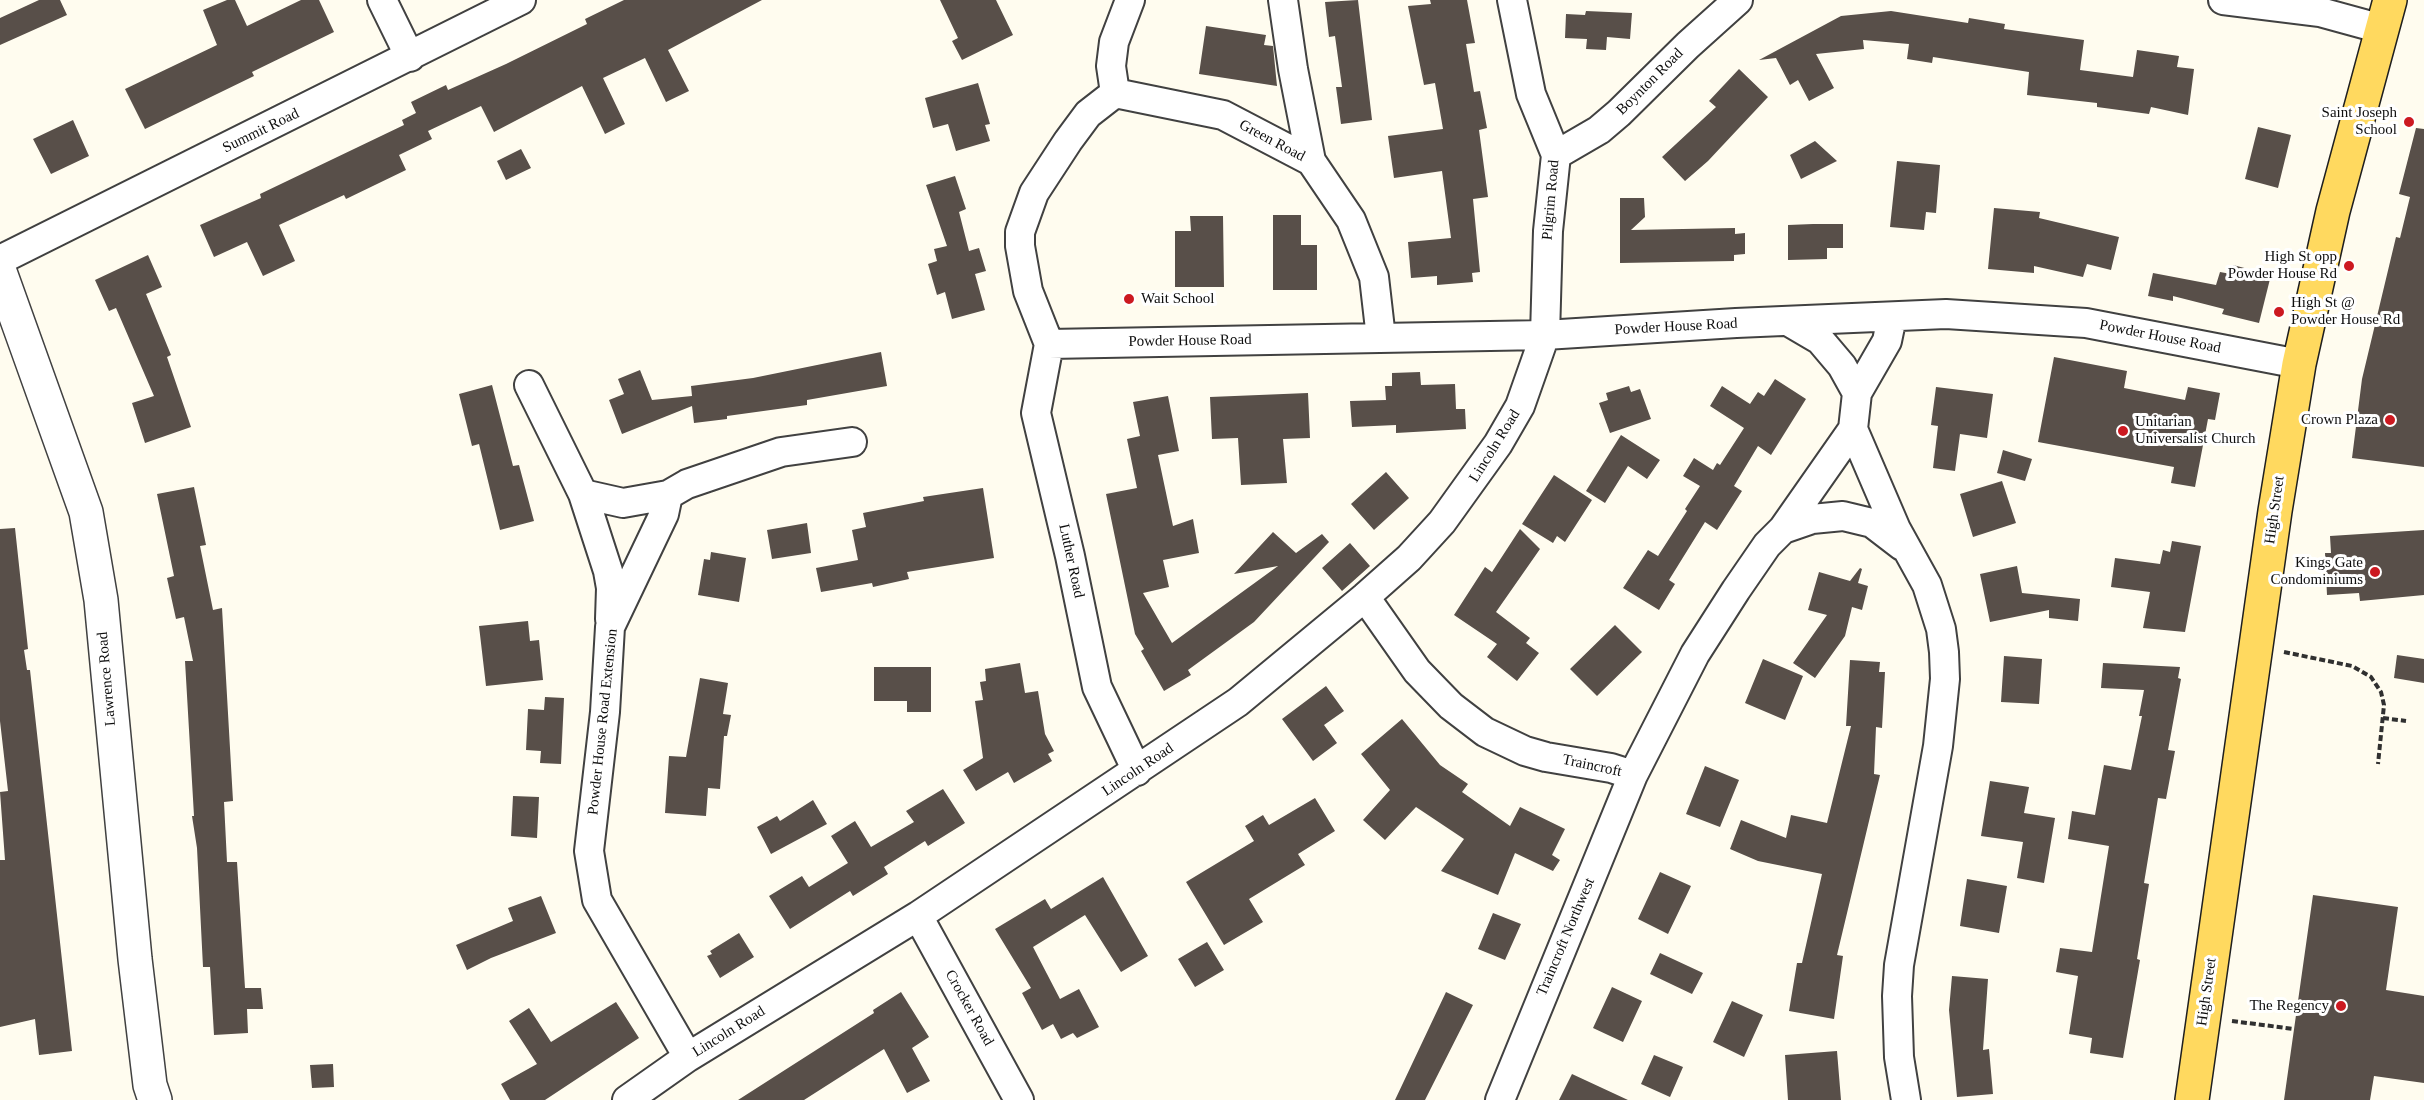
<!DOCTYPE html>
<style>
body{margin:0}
canvas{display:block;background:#fffcef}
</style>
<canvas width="2424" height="1100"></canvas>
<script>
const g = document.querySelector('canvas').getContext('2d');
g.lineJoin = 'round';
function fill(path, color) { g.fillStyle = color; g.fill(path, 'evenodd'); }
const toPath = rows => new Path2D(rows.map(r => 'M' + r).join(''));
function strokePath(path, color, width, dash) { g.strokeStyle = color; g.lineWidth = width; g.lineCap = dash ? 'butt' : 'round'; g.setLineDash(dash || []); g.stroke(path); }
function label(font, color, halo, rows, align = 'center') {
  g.font = font + ' Georgia,serif'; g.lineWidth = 6; g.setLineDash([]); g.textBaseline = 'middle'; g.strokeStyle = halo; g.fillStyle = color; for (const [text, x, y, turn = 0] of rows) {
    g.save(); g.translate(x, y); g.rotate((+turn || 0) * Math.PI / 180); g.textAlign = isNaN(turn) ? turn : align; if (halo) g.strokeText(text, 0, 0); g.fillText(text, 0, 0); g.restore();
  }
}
fill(toPath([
 [39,0,60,0,67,15,0,45,0,18],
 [227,0,235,0,247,26,301,0,319,0,334,32,252,72,254,76,145,129,125,89,217,45,203,10],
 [624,0,762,0,668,50,689,91,666,102,645,58,603,78,625,124,605,134,582,86,494,132,481,106,428,131,432,139,399,155,406,170,346,199,344,195,279,225,295,261,263,276,247,242,214,257,200,225,261,198,260,194,404,125,402,120,416,113,411,102,446,85,448,90,506,64,587,24,585,19],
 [940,0,996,0,1013,35,962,60,952,41,958,38],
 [1358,0,1372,120,1341,124,1336,87,1342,87,1335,36,1329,37,1325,2],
 [1430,0,1467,0,1475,43,1466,44,1474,92,1480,91,1487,128,1479,130,1488,197,1473,199,1480,272,1472,273,1473,282,1437,285,1437,276,1411,278,1408,242,1451,238,1442,171,1394,178,1388,136,1443,129,1435,83,1424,85,1408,6,1431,4],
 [1586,11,1632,13,1630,39,1607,37,1606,50,1586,49,1587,39,1565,38,1566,14,1585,15],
 [1891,11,1968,23,1969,18,2005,24,2004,29,2084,40,2080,70,2133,77,2137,50,2179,56,2177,67,2194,69,2188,115,2151,107,2149,114,2097,107,2097,103,2027,95,2029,72,1933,57,1932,63,1907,59,1909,44,1863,40,1864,49,1816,54,1834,88,1809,101,1798,80,1790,85,1776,58,1759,60,1841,16],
 [1206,26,1266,35,1264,45,1273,46,1277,86,1199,74],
 [1739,69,1768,97,1708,161,1685,181,1662,157,1716,107,1709,101],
 [978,83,990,124,985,125,990,141,956,151,948,124,933,128,925,98],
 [73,120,89,156,51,174,33,139],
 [2258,127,2291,135,2278,188,2245,179],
 [2416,128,2424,129,2424,467,2352,458,2362,379,2396,237,2400,238,2410,197,2399,194],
 [1815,141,1837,161,1801,179,1790,155],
 [521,149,531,168,506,180,497,161],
 [1897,161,1940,165,1936,213,1926,212,1924,230,1890,227],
 [955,176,966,209,959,212,969,251,979,248,986,271,975,274,985,310,952,319,945,292,937,295,928,264,937,261,934,249,947,246,926,185],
 [1620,198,1644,198,1645,217,1631,230,1735,228,1735,234,1745,233,1745,254,1734,255,1734,261,1620,263],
 [1994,208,2040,212,2039,218,2119,237,2111,270,2087,264,2083,277,2034,266,2034,273,1988,269],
 [1273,215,1301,215,1301,245,1317,245,1317,290,1273,290],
 [1190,216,1223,216,1224,287,1175,287,1175,231,1191,231],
 [1813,224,1843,224,1843,248,1827,248,1827,259,1788,260,1788,225],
 [148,255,162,287,146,294,171,355,167,357,191,427,145,443,132,403,154,396,116,308,109,311,95,280],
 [2233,265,2271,275,2259,323,2222,314,2224,309,2173,296,2173,301,2148,296,2153,273,2216,285,2220,272,2231,274],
 [881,352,887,386,807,400,807,405,727,416,727,419,694,423,692,406,622,434,609,400,624,394,618,379,640,370,652,400,692,396,691,386,753,378],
 [2054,357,2127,371,2124,388,2185,400,2188,387,2220,393,2215,420,2208,419,2195,487,2171,483,2174,467,2038,442],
 [1420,372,1421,385,1455,384,1456,409,1465,409,1466,429,1396,433,1396,425,1352,427,1350,401,1386,400,1385,386,1392,386,1392,373],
 [1775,379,1806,399,1771,455,1758,446,1734,486,1742,491,1717,530,1705,522,1669,580,1675,584,1659,610,1623,588,1648,550,1658,556,1687,511,1685,509,1700,486,1683,476,1694,458,1713,470,1717,463,1720,465,1744,428,1710,406,1722,386,1750,404,1758,392,1764,396],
 [492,385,513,466,519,465,534,521,500,530,479,444,472,446,459,394],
 [1629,386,1631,392,1640,389,1651,419,1610,433,1599,403,1608,400,1606,393],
 [1936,387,1993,394,1987,438,1960,434,1955,471,1933,468,1938,426,1931,425],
 [1308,393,1310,438,1283,439,1287,483,1241,485,1238,438,1212,439,1210,397],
 [1168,396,1179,451,1158,455,1173,526,1193,519,1199,553,1163,560,1169,587,1143,593,1172,643,1278,566,1234,574,1273,532,1296,553,1322,534,1329,542,1254,622,1188,670,1191,675,1164,691,1141,651,1144,649,1135,634,1106,494,1137,488,1127,439,1140,436,1133,402],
 [1621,435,1660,460,1647,479,1628,466,1605,503,1586,491],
 [2003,450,2032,459,2025,481,1997,473],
 [1386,472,1409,498,1374,530,1351,504],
 [1554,475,1592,500,1565,542,1557,536,1553,543,1522,524],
 [2002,481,2016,523,1973,537,1960,494],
 [194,487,206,545,200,546,213,610,222,608,233,801,224,802,227,862,237,862,245,988,261,988,263,1009,247,1009,248,1033,214,1035,210,967,203,967,197,848,192,816,194,816,185,661,193,661,184,617,176,619,167,578,174,576,157,494],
 [983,488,994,558,907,572,909,579,873,587,872,583,821,592,816,568,858,560,852,530,866,527,863,513,924,501,923,497],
 [807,523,811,553,772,559,767,530],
 [15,528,28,649,24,650,27,670,30,670,72,1051,39,1055,35,1019,0,1027,0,860,5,860,0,792,8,791,0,721,0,529],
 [1520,529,1540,549,1496,612,1530,638,1526,643,1539,653,1517,681,1487,657,1497,644,1454,615,1485,567,1492,572],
 [2424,530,2424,595,2360,601,2359,593,2327,595,2325,553,2331,553,2330,536],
 [2172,541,2201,546,2185,632,2143,628,2150,592,2111,587,2115,558,2160,564,2163,550,2170,552],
 [1350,543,1370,566,1342,591,1322,568],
 [711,552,746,558,739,602,698,595,704,559,710,560],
 [2017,566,2022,593,2080,599,2078,621,2049,618,2049,610,1990,622,1980,574],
 [1860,568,1862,569,1858,583,1868,586,1862,610,1852,607,1845,636,1815,678,1793,663,1827,615,1808,610,1819,572,1850,581],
 [528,621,530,641,539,640,543,680,486,686,479,626],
 [1615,625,1642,652,1597,696,1570,669],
 [2397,655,2424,659,2424,683,2394,678],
 [2004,656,2042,659,2039,704,2001,702],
 [1763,659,1803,676,1785,720,1745,703],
 [1850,660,1880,662,1879,672,1885,672,1882,728,1876,727,1874,774,1880,775,1837,955,1843,956,1834,1019,1789,1011,1797,963,1802,963,1822,874,1758,861,1730,849,1741,820,1786,838,1791,815,1827,823,1851,726,1846,726],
 [1020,663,1025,693,1038,691,1045,734,1054,751,1048,754,1052,761,1014,783,1008,772,976,791,963,770,983,758,975,701,983,700,980,682,986,681,985,669],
 [2103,663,2180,667,2178,678,2181,679,2168,750,2175,751,2166,799,2158,798,2144,883,2149,884,2137,959,2140,960,2123,1058,2090,1053,2092,1038,2069,1034,2078,976,2056,972,2060,948,2092,952,2109,846,2068,839,2072,811,2095,815,2104,765,2131,770,2142,716,2139,716,2144,690,2101,688],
 [874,667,931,667,931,712,907,712,907,701,874,701],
 [700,678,728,683,723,714,731,715,727,736,724,736,720,789,708,788,706,816,665,813,669,756,686,757],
 [1326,686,1344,711,1324,725,1337,743,1313,761,1282,719],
 [545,697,564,698,561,764,540,763,541,751,526,750,528,709,544,710],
 [1402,719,1440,765,1468,784,1462,792,1510,826,1520,807,1565,829,1552,855,1560,860,1553,871,1515,853,1498,895,1441,871,1464,839,1416,807,1385,840,1363,820,1390,790,1361,754],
 [1705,766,1739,780,1720,827,1686,814],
 [1990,781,2029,787,2024,813,2055,818,2044,883,2017,878,2023,842,1981,836],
 [943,789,965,823,928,846,925,841,884,867,888,874,853,896,850,891,790,929,769,896,802,876,809,887,848,863,831,836,855,821,871,847,914,822,906,811],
 [513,796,539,797,537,838,511,836],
 [1315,798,1335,831,1298,854,1305,865,1249,899,1263,922,1224,945,1186,882,1254,841,1245,826,1263,815,1269,825],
 [813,800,827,824,771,854,757,827,777,816,780,821],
 [1660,872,1691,886,1668,934,1638,919],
 [1103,877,1148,956,1121,972,1085,915,1033,947,1060,999,1079,989,1099,1027,1077,1038,1073,1033,1061,1039,1053,1024,1042,1030,1022,993,1031,988,995,929,1045,899,1051,909],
 [1967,879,2007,886,1999,933,1960,926],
 [2313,895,2398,907,2386,990,2424,996,2424,1083,2374,1076,2370,1100,2284,1100],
 [541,896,556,933,491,958,467,970,456,945,513,921,508,908],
 [1493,913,1521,924,1505,960,1478,949],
 [739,933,754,957,720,978,707,956,712,954,710,951],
 [1207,942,1224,970,1195,987,1178,959],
 [1660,953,1703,973,1692,994,1650,974],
 [1952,976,1988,979,1983,1050,1989,1049,1993,1094,1957,1097,1949,1010],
 [1612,987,1642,1001,1623,1042,1593,1028],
 [901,992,929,1037,912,1048,930,1081,907,1093,884,1049,804,1100,738,1100,874,1013,873,1010],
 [1446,992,1473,1005,1425,1100,1395,1100],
 [1732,1001,1763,1015,1744,1057,1713,1042],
 [616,1002,639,1038,545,1100,510,1100,501,1084,537,1064,509,1021,529,1008,551,1042],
 [1837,1051,1841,1100,1788,1100,1785,1055],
 [1654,1055,1683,1067,1670,1097,1641,1084],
 [333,1064,334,1087,312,1088,310,1065],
 [1572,1074,1628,1100,1559,1100]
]), '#584f49');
const minor = toPath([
 [382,0,410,57],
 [1283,0,1293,69,1311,161],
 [2223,0,2320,12,2382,29],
 [1115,93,1223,115,1311,161,1351,220,1374,277,1381,338],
 [1556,155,1599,130,1619,113,1688,45,1738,0],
 [0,260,521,0],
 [1049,344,1545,335,1736,323,1946,314,2086,323,2299,364],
 [1049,344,1036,413,1070,556,1097,687,1137,771],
 [1049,344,1028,291,1020,246,1020,232,1034,193,1068,141,1088,114,1115,93,1111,66,1114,42,1130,0],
 [529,385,583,494,623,503,668,495],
 [1857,393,1887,341,1892,317],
 [1853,429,1896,529,1927,585,1941,629,1944,652,1945,679,1938,746,1899,965,1897,996,1899,1057,1906,1100],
 [583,494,608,571,611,588,610,619],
 [1783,529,1812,519,1843,516,1872,523,1902,546],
 [1365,597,1417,671,1451,706,1485,732,1525,751,1546,757,1611,768,1633,775,1695,654,1736,590,1767,545,1783,529,1853,429,1857,393,1842,366,1820,340,1791,323],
 [918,916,1019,1100],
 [688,1057,597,900,589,851,605,712,610,627,664,514,668,495,687,484,781,452,852,442],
 [627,1100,688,1057,918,916,1238,702,1365,597,1409,558,1442,522,1498,444,1520,406,1545,335,1548,231,1556,155,1531,94,1512,0],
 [1500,1100,1633,775]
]);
const tertiary = toPath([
 [0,272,86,512,101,600,135,959,150,1085,155,1100]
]);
const primary = toPath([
 [2192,1100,2275,511,2299,364,2333,211,2390,0]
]);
strokePath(minor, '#414141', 32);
strokePath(tertiary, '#414141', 36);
strokePath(primary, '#1f1f1f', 36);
strokePath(toPath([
 [2284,652,2352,666,2371,677,2381,692,2384,705,2378,764],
 [2383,718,2406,721],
 [2232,1021,2294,1029]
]), '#303030', 4, [6, 3]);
strokePath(minor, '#fff', 28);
strokePath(tertiary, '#fff', 33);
strokePath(primary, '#ffd95f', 33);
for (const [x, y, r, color] of [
 [2409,122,6,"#cc1920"],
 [2349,266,6,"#cc1920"],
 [1129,299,6,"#cc1920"],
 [2279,312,6,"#cc1920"],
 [2390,420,6,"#cc1920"],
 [2123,431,6,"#cc1920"],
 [2375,572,6,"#cc1920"],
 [2341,1006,6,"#cc1920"]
]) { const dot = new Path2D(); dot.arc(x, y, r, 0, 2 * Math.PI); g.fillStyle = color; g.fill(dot); strokePath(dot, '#fff', 2); }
label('15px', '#0e0e0e', '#fff', [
 ["Boynton Road",1650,82,-45],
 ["Summit Road",261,131,-26],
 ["Green Road",1272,141,28],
 ["Pilgrim Road",1551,200,-85],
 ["Powder House Road",1676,327,-3],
 ["Powder House Road",2160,337,11],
 ["Powder House Road",1190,341,-1],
 ["Lincoln Road",1495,446,-58],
 ["High Street",2275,510,-82],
 ["Luther Road",1071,561,78],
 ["Lawrence Road",107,679,-95],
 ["Powder House Road Extension",603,722,-84],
 ["Traincroft",1592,766,12],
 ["Lincoln Road",1138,770,-34],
 ["Traincroft Northwest",1566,937,-67],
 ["High Street",2207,992,-82],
 ["Crocker Road",969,1008,61],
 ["Lincoln Road",729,1032,-32]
]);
label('15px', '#0e0e0e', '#fff', [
 ["Saint Joseph",2397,113],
 ["School",2397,130],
 ["High St opp",2337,257],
 ["Powder House Rd",2337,274],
 ["Wait School",1141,299,"left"],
 ["High St @",2291,303,"left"],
 ["Powder House Rd",2291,320,"left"],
 ["Crown Plaza",2378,420],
 ["Unitarian",2135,422,"left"],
 ["Universalist Church",2135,439,"left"],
 ["Kings Gate",2363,563],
 ["Condominiums",2363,580],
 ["The Regency",2329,1006]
], 'right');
</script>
